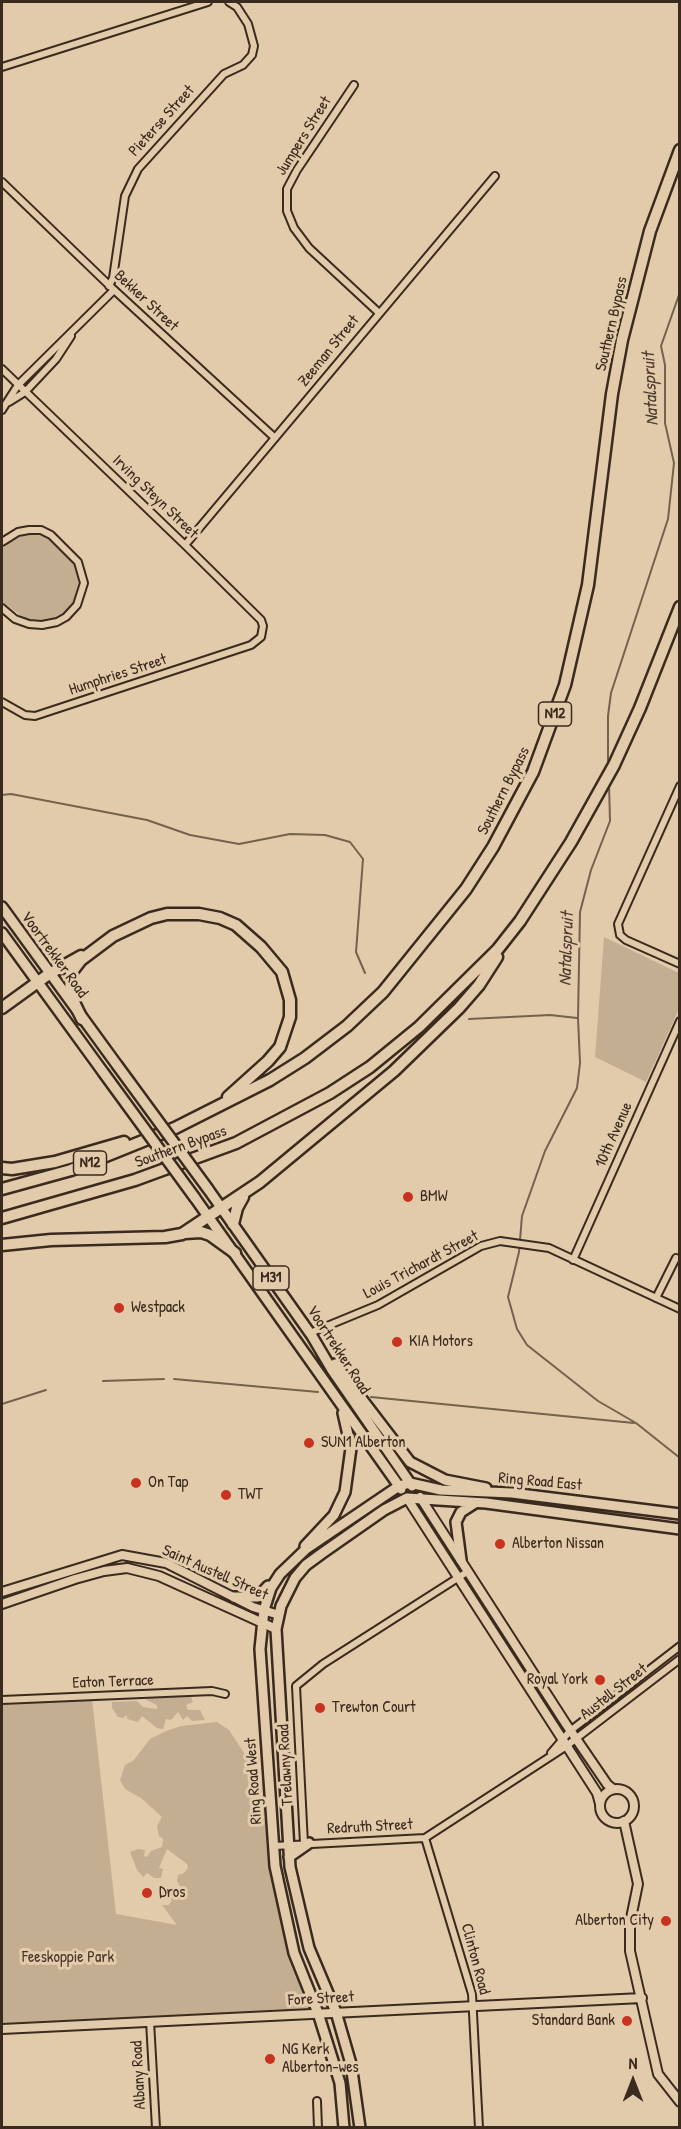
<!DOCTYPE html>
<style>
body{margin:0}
#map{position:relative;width:681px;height:2129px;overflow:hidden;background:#e2cbab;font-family:"Patrick Hand",sans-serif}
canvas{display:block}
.frame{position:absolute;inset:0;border:3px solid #3b2a1e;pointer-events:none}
.north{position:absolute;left:603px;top:2051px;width:60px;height:60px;-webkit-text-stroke:4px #e2cbab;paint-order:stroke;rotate:0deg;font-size:16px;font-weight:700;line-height:24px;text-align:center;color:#3b2a1e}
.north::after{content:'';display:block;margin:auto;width:21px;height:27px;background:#3b2a1e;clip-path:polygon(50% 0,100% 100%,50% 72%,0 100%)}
</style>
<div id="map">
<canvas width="681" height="2129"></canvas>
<div class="frame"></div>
<div class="north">N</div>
</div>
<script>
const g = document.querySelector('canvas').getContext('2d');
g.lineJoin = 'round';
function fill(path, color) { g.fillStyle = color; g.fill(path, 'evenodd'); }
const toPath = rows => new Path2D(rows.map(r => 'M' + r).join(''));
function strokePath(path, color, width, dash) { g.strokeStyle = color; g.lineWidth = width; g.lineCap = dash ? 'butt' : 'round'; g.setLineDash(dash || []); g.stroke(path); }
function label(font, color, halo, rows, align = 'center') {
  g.font = font + ' "Patrick Hand",sans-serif'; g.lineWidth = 6; g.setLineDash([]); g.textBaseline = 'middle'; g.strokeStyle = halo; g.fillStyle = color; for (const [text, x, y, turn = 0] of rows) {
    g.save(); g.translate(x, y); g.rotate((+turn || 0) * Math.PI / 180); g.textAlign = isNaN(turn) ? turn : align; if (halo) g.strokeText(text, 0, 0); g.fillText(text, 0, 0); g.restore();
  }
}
fill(toPath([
 [30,534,44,536,58,545,74,561,81,578,77,601,58,619,42,622,29,621,2,602,2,549,11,540],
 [604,937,679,973,679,1009,646,1082,595,1057],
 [190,1694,193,1702,186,1705,188,1710,200,1710,205,1720,192,1721,187,1716,183,1720,178,1712,171,1720,166,1719,163,1729,157,1728,142,1716,138,1722,127,1719,127,1715,123,1718,118,1717,112,1708,112,1702,137,1701,143,1707,157,1709,157,1705,146,1700,149,1697],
 [92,1699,116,1914,177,1925,162,1905,169,1905,172,1900,166,1896,169,1891,182,1890,177,1881,178,1875,184,1873,188,1868,187,1864,167,1849,159,1868,163,1869,161,1878,154,1878,147,1873,143,1877,137,1870,130,1852,138,1849,145,1850,144,1856,147,1857,151,1851,162,1847,163,1839,159,1836,157,1826,162,1817,141,1798,125,1789,120,1780,125,1765,133,1761,150,1739,166,1731,181,1726,217,1722,229,1730,261,1779,268,1861,285,1943,315,2011,2,2028,2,1703]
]), '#c4ae91');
strokePath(toPath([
 [608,767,608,716,611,693,668,519,674,463,665,423,665,365,661,346,680,292],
 [609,784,610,821,591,870,580,912,578,1018,580,1063,577,1088,545,1151,522,1216,519,1252,508,1297,517,1329,527,1345,598,1401,636,1423,680,1458],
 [2,795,11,794,147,820,190,835,239,844,290,834,325,835,350,842,363,859,356,952,365,973],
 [469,1019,550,1015,577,1018],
 [174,1379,318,1392],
 [103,1381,164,1379],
 [371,1397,634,1423],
 [2,1404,46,1390]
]), '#74614e', 2);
const minor = toPath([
 [2,67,208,2],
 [354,85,297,170,287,189,287,211,294,228,309,248,378,312],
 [2,182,112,288,275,438],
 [109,286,113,278,125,196,138,169,224,74,243,65,252,55,254,46,248,24,237,7,229,2],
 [2,369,185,545,261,620,263,626,261,637,251,645,35,716,25,715,2,702],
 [9,402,25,392,56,359,71,336],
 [2,410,18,385,114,290],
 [2,542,18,532,29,530,41,530,51,535,78,562,84,583,77,605,66,617,57,622,42,625,29,624,15,619,2,608],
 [185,545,495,176],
 [680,786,618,924,620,935,626,940,680,964],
 [573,1260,680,1021],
 [656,1298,676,1258],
 [310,1333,378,1305,481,1246,500,1241,549,1248,680,1309],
 [2,1700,212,1691,225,1694],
 [551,1753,570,1731,680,1646],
 [425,1838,472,1994,479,2128],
 [304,1844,296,1686,323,1664,467,1572],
 [274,1846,425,1838,565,1747,680,1659],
 [150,2021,156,2128],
 [317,2101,318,2128]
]);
const tertiary = toPath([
 [420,1497,566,1724,607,1784,613,1789],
 [407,1498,597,1793,600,1804],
 [2,1592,122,1555,166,1563,253,1607,279,1615],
 [2,1604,75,1579,104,1571,127,1568,159,1576,276,1629],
 '600 1806a17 17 0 1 1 34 0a17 17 0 1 1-34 0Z',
 [624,1821,638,1884,630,1923,630,1951,658,2074,680,2102],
 [2,2029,642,1998]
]);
const primary = toPath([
 [2,907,117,1065],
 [2,933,103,1072],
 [208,1189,312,1336,332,1370,412,1486],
 [195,1198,401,1489],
 [335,1364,410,1462,445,1480,486,1488],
 [305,1546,334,1515,345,1492,351,1448,343,1413],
 [461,1560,456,1522,461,1512,475,1503],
 [234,1597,258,1597,268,1586],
 [289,1857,309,1843],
 [344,2128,340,2083,318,2013,294,1953,275,1866,260,1649,264,1610,271,1588,280,1574,306,1549,399,1486,410,1483,441,1490,512,1493,680,1514],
 [360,2128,351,2064,336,2012,309,1948,290,1867,276,1629,281,1606,295,1578,306,1565,321,1554,384,1510,407,1498,486,1503,680,1529]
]);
const motorway = toPath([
 [2,1008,49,974,81,956],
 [82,1019,70,994,71,973,81,960,113,936,151,918,167,914,199,914,220,918,236,925,261,947,282,972,290,1000,290,1017,280,1047,268,1061,228,1097],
 [2,1168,12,1169,55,1162,124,1142],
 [2,1189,71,1170,175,1128,270,1080,305,1058,347,1026,383,992,466,889,493,847,533,772,565,685,588,585,612,394,622,340,650,231,680,150],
 [2,1218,135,1180,236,1143,330,1093,370,1067,419,1027,498,949,520,921,571,842,614,765,640,708,680,607],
 [233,1224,237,1208,243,1197],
 [185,1233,201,1232,210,1235,235,1253],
 [2,1245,51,1240,165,1237,182,1234,260,1182,394,1071,459,1008,479,985,497,957]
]);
strokePath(minor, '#3b2a1e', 10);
strokePath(tertiary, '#3b2a1e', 12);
strokePath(primary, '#3b2a1e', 14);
strokePath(motorway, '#3b2a1e', 15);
strokePath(minor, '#e2cbab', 6);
strokePath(tertiary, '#e2cbab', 8);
strokePath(primary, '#e2cbab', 9);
strokePath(motorway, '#e2cbab', 10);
const primaryBridge = toPath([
 [117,1065,208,1189],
 [103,1072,195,1198]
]);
strokePath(primaryBridge, '#3b2a1e', 14, []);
strokePath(primaryBridge, '#e2cbab', 9);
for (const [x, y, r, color] of [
 [408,1197,6,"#c8321e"],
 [119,1308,6,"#c8321e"],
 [397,1342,6,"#c8321e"],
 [309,1443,6,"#c8321e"],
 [136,1483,6,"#c8321e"],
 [226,1495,6,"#c8321e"],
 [500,1544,6,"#c8321e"],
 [600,1680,6,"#c8321e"],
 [320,1708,6,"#c8321e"],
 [147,1893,6,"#c8321e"],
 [666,1921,6,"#c8321e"],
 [627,2021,6,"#c8321e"],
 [270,2059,6,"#c8321e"]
]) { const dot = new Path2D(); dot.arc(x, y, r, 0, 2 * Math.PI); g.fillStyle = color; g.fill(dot); strokePath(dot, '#e2cbab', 2); }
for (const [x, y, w] of [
 [555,714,33],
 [90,1163,33],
 [271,1278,36]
]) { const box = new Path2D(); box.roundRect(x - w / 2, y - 12, w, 24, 4.5); g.fillStyle = '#e2cbab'; g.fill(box); strokePath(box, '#3b2a1e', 1.5); }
label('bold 15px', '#3b2a1e', null, [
 ["N12",555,714],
 ["N12",90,1163],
 ["M31",271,1278]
]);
label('16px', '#3b2a1e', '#e2cbab', [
 ["Pieterse Street",162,121,-48],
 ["Jumpers Street",304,136,-58],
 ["Bekker Street",146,301,43],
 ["Southern Bypass",612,324,-77],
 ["Zeeman Street",329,351,-51],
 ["Irving Steyn Street",155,497,44],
 ["Humphries Street",118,675,-18],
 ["Southern Bypass",504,791,-63],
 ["Voortrekker Road",54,955,54],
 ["10th Avenue",614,1135,-66],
 ["Southern Bypass",181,1147,-20],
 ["Louis Trichardt Street",421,1265,-28],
 ["Voortrekker Road",338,1350,57],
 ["Ring Road East",540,1482,5],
 ["Saint Austell Street",215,1573,24],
 ["Eaton Terrace",113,1682,-2],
 ["Austell Street",614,1692,-38],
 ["Trelawny Road",286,1765,-93],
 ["Ring Road West",254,1781,-94],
 ["Redruth Street",370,1827,-3],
 ["Clinton Road",475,1959,75],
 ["Fore Street",321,1999,-3],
 ["Albany Road",139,2075,-93]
]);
label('16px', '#3b2a1e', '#e2cbab', [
 ["BMW",420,1197],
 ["Westpack",131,1308],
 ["KIA Motors",409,1342],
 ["SUN1 Alberton",321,1443],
 ["On Tap",148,1483],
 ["TWT",238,1495],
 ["Alberton Nissan",512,1544],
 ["Royal York",588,1680,"right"],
 ["Trewton Court",332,1708],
 ["Dros",159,1893],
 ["Alberton City",654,1921,"right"],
 ["Standard Bank",615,2021,"right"],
 ["NG Kerk",282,2050],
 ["Alberton-wes",282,2068]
], 'left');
label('16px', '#49372a', '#e2cbab', [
 ["Feeskoppie Park",68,1958]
]);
label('italic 18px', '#4e3c2e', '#e2cbab', [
 ["Natalspruit",651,389,-93],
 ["Natalspruit",567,949,-88]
]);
</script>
